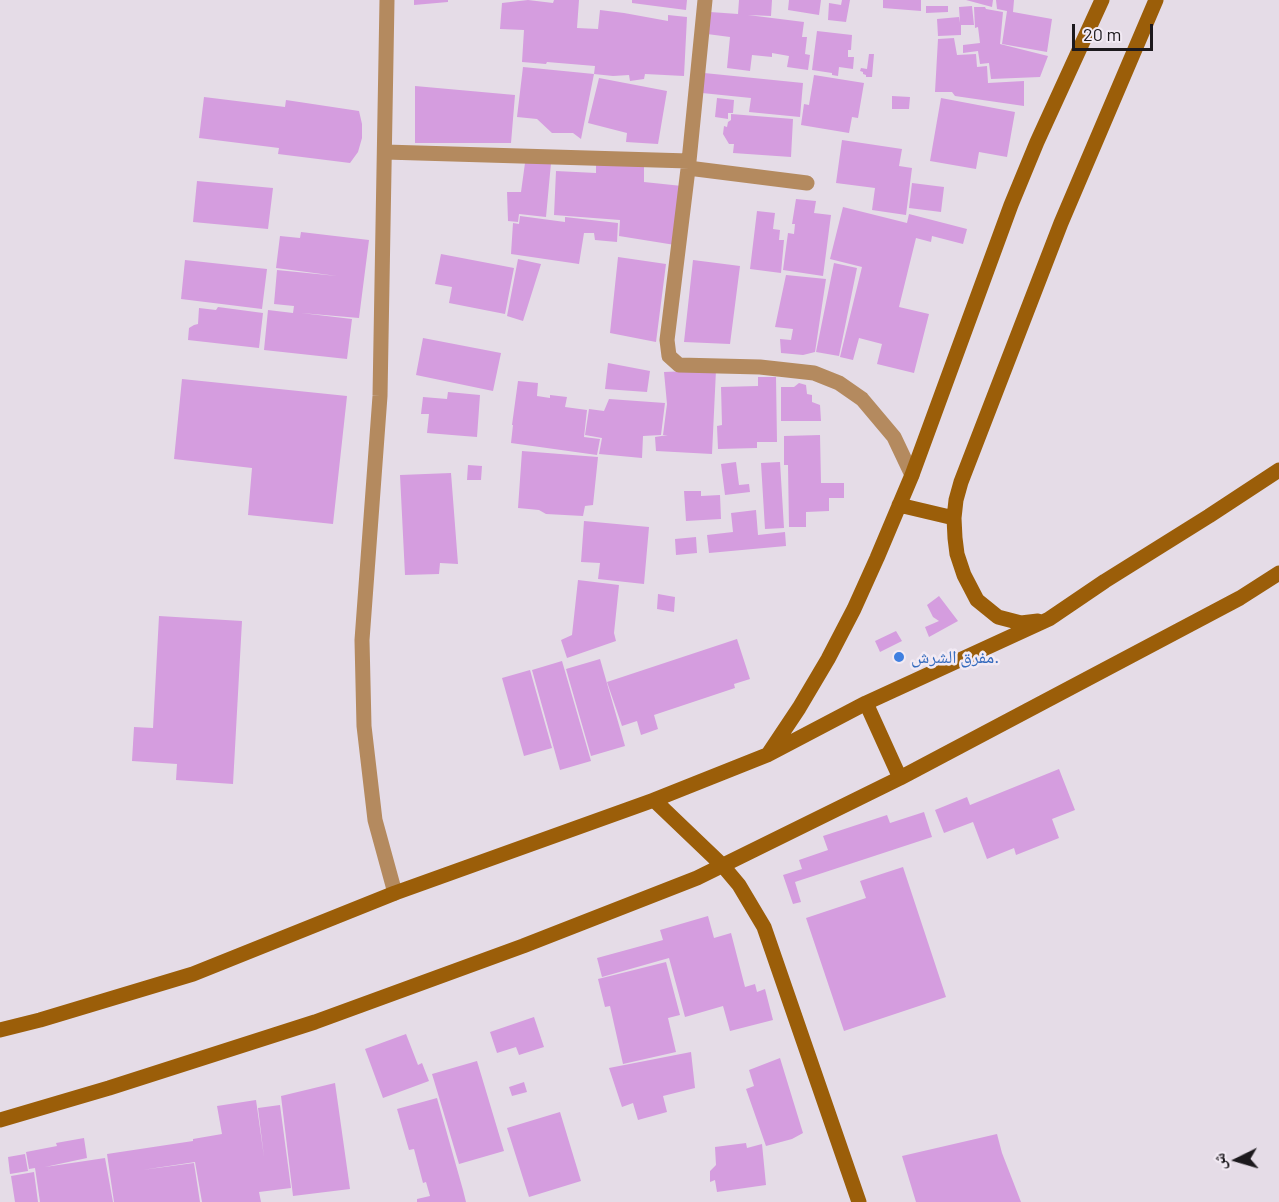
<!DOCTYPE html>
<meta charset="utf-8">
<style>
body{margin:0}
#map{position:relative;width:1279px;height:1202px;overflow:hidden;background:#e5dce7;font-family:Barlow,"Noto Naskh Arabic",sans-serif}
canvas{display:block}
.north{position:absolute;left:1207px;top:1130px;width:60px;height:60px;-webkit-text-stroke:4px #f2eaf4;paint-order:stroke;rotate:265deg;font-size:16px;font-weight:700;line-height:24px;text-align:center;color:#1c191d}
.north::after{content:'';display:block;margin:auto;width:21px;height:27px;background:#1c191d;clip-path:polygon(50% 0,100% 100%,50% 72%,0 100%)}
.scale{position:absolute;left:1072px;top:24px;width:81px;height:27px;box-sizing:border-box;border:3px solid #1c191d;border-top:0;padding-left:8px;font-size:18px;line-height:21px;white-space:nowrap;color:#1c191d;-webkit-text-stroke:4px #f2eaf4;paint-order:stroke}
</style>
<div id="map">
<canvas width="1279" height="1202"></canvas>
<div class="north">ش</div>
<div class="scale">20 m</div>
</div>
<script>
const g = document.querySelector('canvas').getContext('2d');
g.lineJoin = 'round';
function fill(path, color) { g.fillStyle = color; g.fill(path, 'evenodd'); }
const toPath = rows => new Path2D(rows.map(r => 'M' + r).join(''));
function strokePath(path, color, width, dash) { g.strokeStyle = color; g.lineWidth = width; g.lineCap = dash ? 'butt' : 'round'; g.setLineDash(dash || []); g.stroke(path); }
function label(font, color, halo, rows, align = 'center') {
  g.font = font + ' Barlow,"Noto Naskh Arabic",sans-serif'; g.lineWidth = 5; g.setLineDash([]); g.textBaseline = 'middle'; g.strokeStyle = halo; g.fillStyle = color; for (const [text, x, y, turn = 0] of rows) {
    g.save(); g.translate(x, y); g.rotate((+turn || 0) * Math.PI / 180); g.textAlign = isNaN(turn) ? turn : align; if (halo) g.strokeText(text, 0, 0); g.fillText(text, 0, 0); g.restore();
  }
}
fill(toPath([
 [414,0,448,0,448,2,414,5],
 [528,0,553,3,554,0,579,0,577,28,598,29,600,10,624,13,668,21,668,15,687,17,684,76,645,74,644,79,630,81,629,75,613,76,594,74,595,66,547,62,546,64,522,62,524,30,500,29,502,3],
 [632,0,687,0,686,10,632,3],
 [739,0,772,0,771,16,748,15,804,22,802,37,807,37,805,54,810,55,808,70,787,67,789,56,772,53,772,57,752,55,750,71,727,68,730,37,707,34,710,12,738,14],
 [789,0,821,0,819,15,788,10],
 [842,0,850,0,846,22,828,20,829,3,841,5],
 [883,0,921,0,921,11,883,8],
 [966,0,993,0,992,7],
 [996,0,1014,0,1013,12,1052,19,1047,52,1002,44,1007,11,997,9],
 [926,6,948,6,948,12,926,13],
 [972,6,974,25,961,25,961,35,938,36,937,19,959,17,960,23,959,7],
 [974,7,985,7,986,9,1003,12,1000,44,1048,56,1040,77,991,79,989,63,980,64,978,51,963,53,963,45,980,43,978,27,975,28],
 [817,31,852,35,851,50,848,50,848,57,854,57,853,69,839,67,838,76,832,75,832,73,812,70],
 [954,38,957,55,976,54,977,67,987,66,988,83,1024,81,1024,106,955,96,952,92,935,92,938,39],
 [869,54,874,54,872,77,866,77,866,75,863,74,863,72,860,71,861,68,867,69],
 [523,67,594,74,581,139,573,133,552,133,537,119,517,117],
 [704,73,803,83,800,117,749,112,751,98,702,93],
 [814,75,864,83,858,118,852,117,849,133,801,125,804,104,809,105],
 [599,78,667,91,658,144,626,142,627,133,588,123],
 [415,86,515,95,511,143,415,143],
 [892,96,910,97,909,109,892,109],
 [204,97,285,107,286,100,359,111,362,124,362,138,358,152,350,163,278,154,279,148,199,138],
 [717,98,734,100,733,113,728,113,728,119,715,117],
 [941,98,1015,112,1007,157,979,152,976,169,930,161],
 [731,114,793,119,791,157,733,153,734,144,729,144,723,134,724,126,727,127,728,122,731,120],
 [842,140,902,149,899,166,912,168,906,215,872,210,875,188,836,183],
 [525,163,551,163,546,217,519,214,518,222,508,221,507,192,521,192],
 [596,164,644,165,644,182,682,186,675,245,619,236,620,220,554,215,556,171,596,173],
 [197,181,273,188,268,229,193,222],
 [912,183,944,187,941,212,909,208],
 [796,199,816,201,814,213,831,215,823,276,783,270,788,233,794,234,795,224,792,224],
 [843,207,907,223,909,214,967,229,963,244,932,236,931,242,916,238,899,307,929,314,914,373,877,364,882,344,859,338,853,360,840,357,862,267,830,259],
 [757,211,775,213,773,229,780,230,779,240,784,240,781,273,750,269],
 [520,216,565,222,565,217,618,223,617,242,595,240,594,233,584,233,579,264,511,254,513,223,519,224],
 [301,232,369,240,359,318,301,313,352,319,347,359,264,350,268,310,293,313,294,306,274,304,277,270,337,276,276,268,280,236,300,238],
 [441,254,514,268,505,314,449,303,452,287,435,284],
 [618,257,666,264,656,342,610,333],
 [518,259,541,264,523,321,507,316],
 [185,260,267,269,262,309,181,299],
 [693,260,740,266,730,344,684,342],
 [834,263,857,268,839,356,816,352],
 [786,275,826,279,815,352,803,355,781,353,780,339,791,340,793,329,775,327],
 [218,307,263,313,259,348,188,340,189,328,194,325,198,324,199,308,216,310],
 [423,338,501,353,493,391,416,375],
 [608,363,650,371,647,392,605,389],
 [716,370,712,454,656,451,655,437,668,435,663,435,667,404,664,372],
 [758,377,776,377,777,442,757,442,757,448,718,449,717,426,722,425,721,387,758,386],
 [182,379,347,396,333,524,248,515,252,468,174,459],
 [518,381,538,383,537,396,550,398,550,395,567,397,565,407,587,410,584,437,600,439,597,455,511,443,513,425,512,425],
 [799,383,806,385,807,394,812,395,812,402,820,405,821,421,781,421,781,387,794,387],
 [448,392,480,395,477,437,427,433,429,414,421,414,423,397,447,399],
 [609,399,665,403,661,435,643,436,642,458,599,454,602,438,585,435,589,409,604,411],
 [820,435,821,483,844,483,844,498,829,498,829,511,806,512,806,527,789,527,788,465,784,465,784,436],
 [522,451,598,457,593,505,585,506,583,516,546,514,539,510,518,508],
 [736,462,739,485,749,484,750,492,725,495,721,464],
 [780,462,784,528,765,529,761,463],
 [468,465,482,466,481,480,467,480],
 [451,473,458,564,440,563,439,574,405,575,400,475],
 [684,491,701,491,701,496,720,495,721,519,686,521],
 [756,510,758,535,785,532,786,546,709,553,707,535,733,532,731,513],
 [584,521,649,527,644,584,598,579,600,563,581,562],
 [696,537,697,553,676,555,675,539],
 [578,580,619,585,614,633,616,641,567,658,561,640,572,635],
 [658,594,675,597,674,612,657,609],
 [939,596,958,621,929,637,925,627,939,621,933,617,927,605],
 [159,616,242,621,233,784,176,780,177,764,132,761,134,727,153,728],
 [896,631,902,641,880,652,875,641],
 [737,639,750,679,734,684,735,688,654,715,658,729,641,735,637,721,622,726,607,682],
 [600,659,625,746,591,756,566,669],
 [562,661,591,761,560,770,532,670],
 [530,670,552,748,524,756,502,678],
 [1059,769,1075,810,1052,819,1059,838,1016,855,1014,848,987,859,973,822,944,833,935,810,967,797,970,805],
 [924,812,932,837,795,882,801,902,793,904,783,875,802,869,799,860,828,850,823,836,887,815,890,823],
 [903,867,946,997,844,1031,806,918,866,898,860,881],
 [708,916,714,938,731,933,745,987,755,984,757,992,765,989,773,1020,730,1031,723,1006,685,1017,669,958,602,977,597,958,663,940,660,930],
 [666,962,680,1015,668,1018,676,1052,623,1064,610,1006,605,1007,598,979],
 [534,1017,544,1047,519,1055,516,1047,497,1053,490,1032],
 [406,1034,418,1065,422,1063,429,1081,383,1098,365,1049],
 [691,1052,695,1088,663,1096,667,1112,638,1120,633,1103,622,1107,609,1068],
 [780,1058,803,1133,792,1139,766,1146,746,1089,754,1086,749,1070],
 [477,1061,504,1151,459,1164,432,1074],
 [524,1082,527,1092,512,1096,509,1087],
 [335,1083,350,1189,293,1196,281,1096],
 [437,1098,463,1190,466,1202,417,1202,417,1199,430,1196,426,1182,423,1183,414,1149,409,1150,397,1109],
 [256,1100,264,1157,258,1108,280,1105,291,1188,259,1192,261,1202,202,1202,195,1162,142,1170,194,1163,200,1202,114,1202,107,1154,193,1141,193,1139,222,1134,217,1106],
 [560,1112,581,1181,529,1197,507,1128],
 [997,1134,1002,1153,1021,1202,916,1202,902,1156],
 [84,1138,87,1158,45,1167,105,1158,113,1202,40,1202,35,1168,29,1169,26,1152,57,1146,56,1143],
 [746,1143,747,1148,762,1144,766,1185,717,1192,715,1180,710,1182,710,1171,716,1165,715,1147],
 [25,1154,28,1171,10,1174,8,1157],
 [34,1172,38,1202,15,1202,11,1176]
]), '#d59ddf');
strokePath(toPath([
 [387,0,380,396,362,640,364,726,375,820,395,893],
 [385,152,689,161,705,0],
 [689,161,667,340,669,356,679,365,760,367,814,373,839,383,862,399,894,437,912,475],
 [688,168,807,183]
]), '#b48a5f', 15);
strokePath(toPath([
 [899,505,954,518],
 [1038,621,1021,623,998,617,977,600,964,575,957,554,955,538,954,518,956,500,961,482,1061,223,1156,0],
 [866,703,900,778],
 [769,753,799,708,828,659,854,609,877,558,912,475,1011,205,1037,142,1102,0],
 [654,800,723,866,739,885,764,927,859,1202],
 [0,1030,40,1020,193,974,395,893,654,800,767,755,866,703,1049,619,1105,581,1209,516,1279,470],
 [0,1120,109,1088,315,1022,523,946,697,878,900,778,1240,598,1279,573]
]), '#9b5e09', 15);
for (const [x, y, r, color] of [
 [899,657,6,"#3f7fe0"]
]) { const dot = new Path2D(); dot.arc(x, y, r, 0, 2 * Math.PI); g.fillStyle = color; g.fill(dot); strokePath(dot, '#f2eaf4', 2); }
label('18px', '#366cbe', '#f2eaf4', [
 ["مفرق الشرش.",911,657]
], 'left');
</script>
